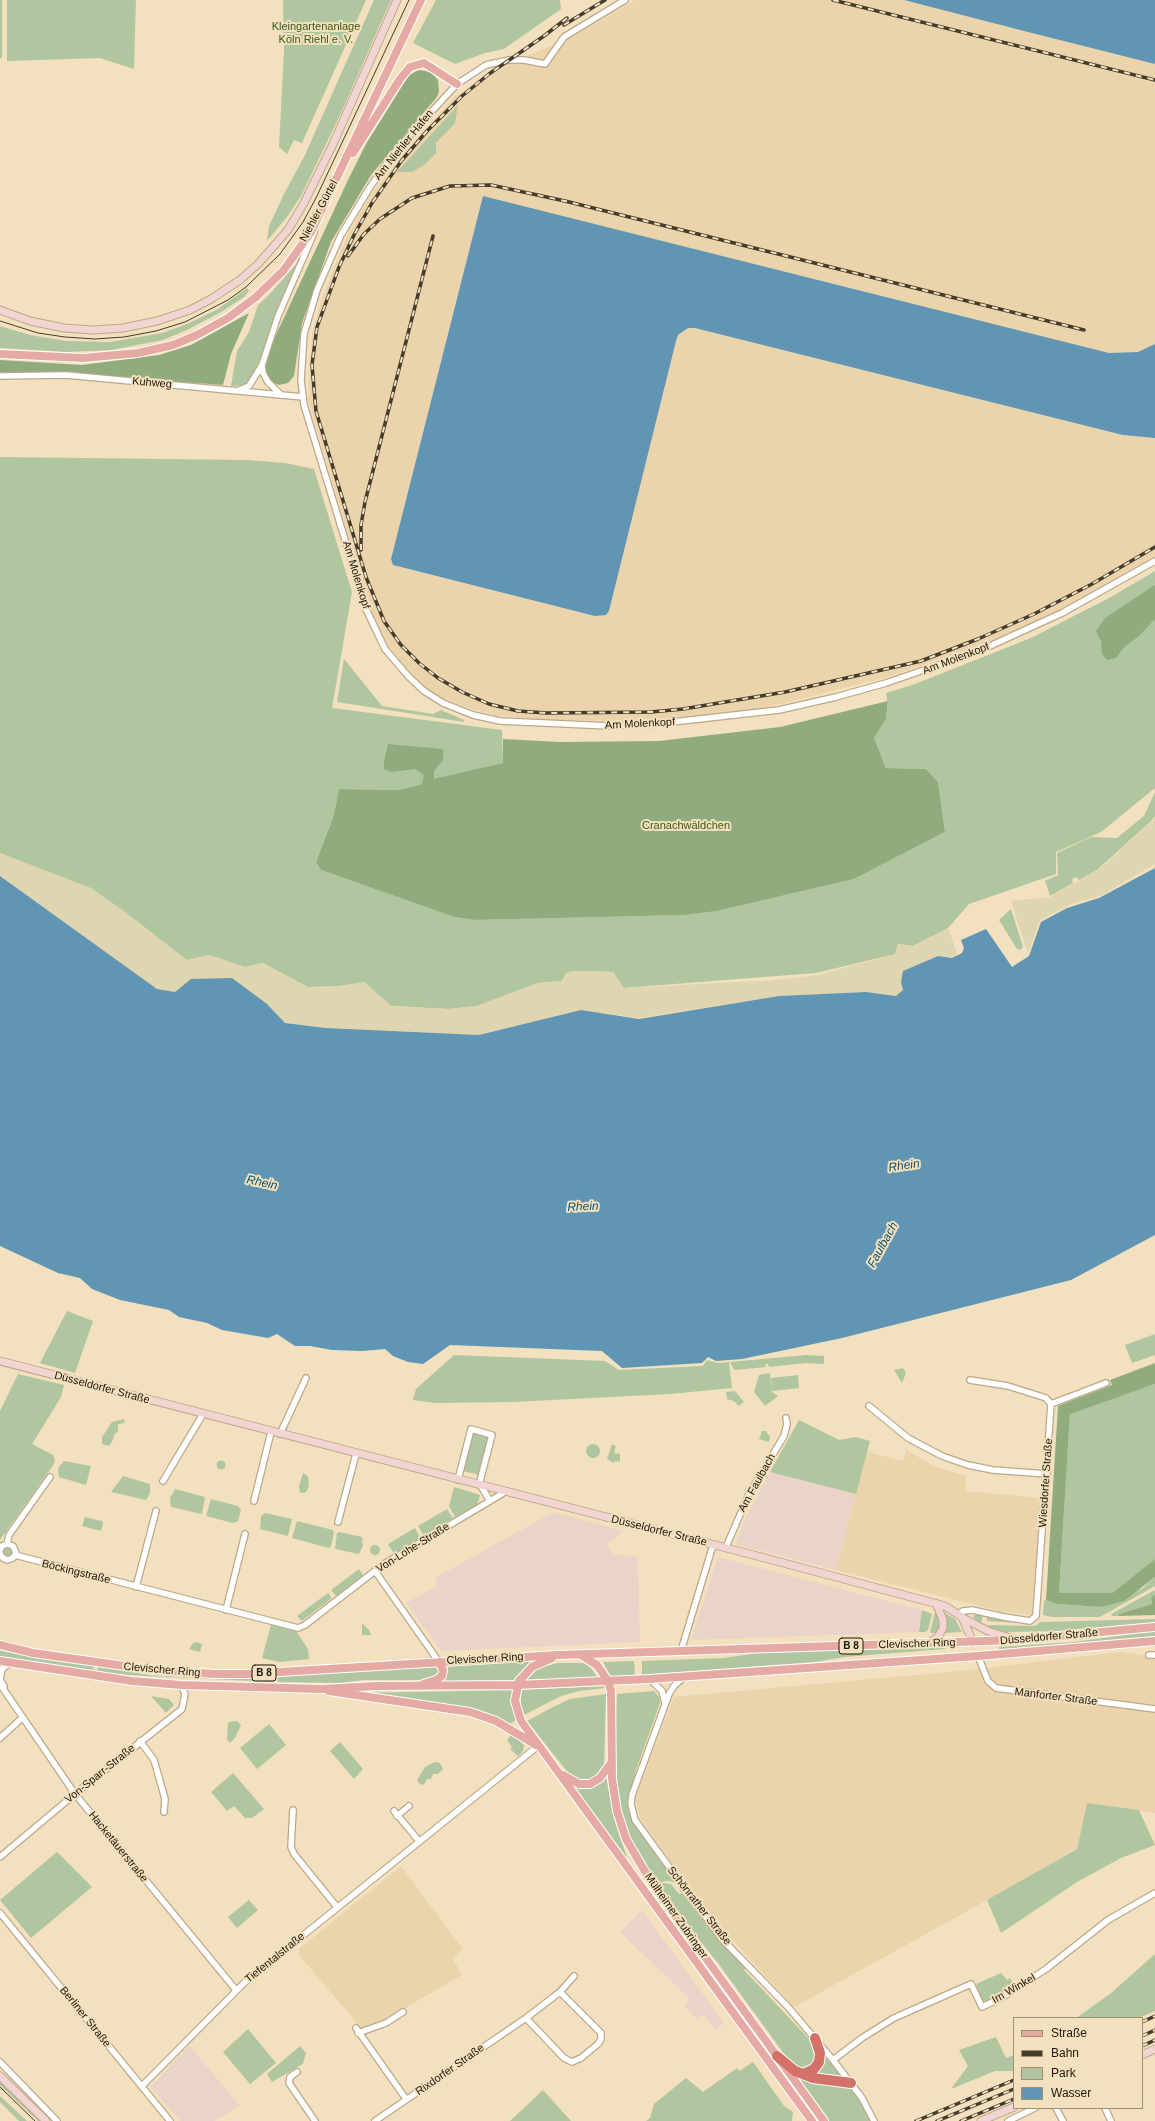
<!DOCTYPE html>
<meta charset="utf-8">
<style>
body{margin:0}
#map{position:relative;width:1155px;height:2121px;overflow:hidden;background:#f3e0be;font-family:Helvetica,sans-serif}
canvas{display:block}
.legend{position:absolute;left:1013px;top:2017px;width:130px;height:92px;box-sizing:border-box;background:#f3e0be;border:1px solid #9e9076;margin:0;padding:5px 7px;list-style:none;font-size:12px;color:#1e170b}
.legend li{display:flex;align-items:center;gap:8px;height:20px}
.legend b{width:20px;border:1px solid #9e9076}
</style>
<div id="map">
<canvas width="1155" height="2121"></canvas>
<ul class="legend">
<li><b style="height:5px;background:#e5aaa4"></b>Straße</li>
<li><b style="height:5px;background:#453c2c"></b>Bahn</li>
<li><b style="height:11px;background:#afc6a1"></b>Park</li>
<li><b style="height:11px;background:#6095b3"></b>Wasser</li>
</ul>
</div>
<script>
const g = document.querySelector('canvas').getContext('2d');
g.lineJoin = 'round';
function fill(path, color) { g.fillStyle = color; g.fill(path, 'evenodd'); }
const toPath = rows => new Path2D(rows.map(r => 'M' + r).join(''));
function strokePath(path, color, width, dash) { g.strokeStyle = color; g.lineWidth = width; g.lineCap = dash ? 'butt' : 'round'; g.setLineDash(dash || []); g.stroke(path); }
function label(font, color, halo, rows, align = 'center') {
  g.font = font + ' Helvetica,sans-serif'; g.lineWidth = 4; g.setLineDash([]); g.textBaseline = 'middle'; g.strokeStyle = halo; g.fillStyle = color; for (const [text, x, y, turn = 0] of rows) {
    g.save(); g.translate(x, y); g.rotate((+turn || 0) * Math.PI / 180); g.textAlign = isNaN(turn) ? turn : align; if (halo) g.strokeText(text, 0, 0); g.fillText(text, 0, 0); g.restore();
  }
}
fill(toPath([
 [770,1472,856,1494,836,1570,735,1544,746,1517],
 [553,1512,624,1531,606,1545,612,1553,628,1557,629,1555,639,1557,638,1564,640,1642,441,1651,406,1603,438,1585,435,1578],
 [718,1557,922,1610,919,1632,691,1640],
 [642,1910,724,2023,715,2030,703,2014,697,2019,684,2005,690,1999,620,1932],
 [190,2046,240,2106,214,2121,180,2121,150,2086]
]), '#ebd3c9');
fill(toPath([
 [635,0,904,0,1155,64,1155,344,1138,352,1109,353,483,196,391,559,393,565,595,616,609,611,676,341,678,335,688,328,695,328,1123,435,1155,438,1155,556,1064,608,994,641,884,678,765,708,648,721,552,720,500,716,475,710,443,698,426,688,401,663,381,634,372,615,308,399,312,335,321,301,347,236,371,194,398,161,454,97,517,60,573,37],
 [906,1449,931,1465,966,1476,965,1491,1041,1498,1032,1615,1000,1611,836,1570,867,1452,903,1461],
 [1120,1652,1155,1657,1155,1813,1087,1803,1077,1848,1027,1878,794,2007,720,1927,675,1868,640,1818,635,1799,674,1697,960,1671],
 [401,1866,463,1949,453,1959,462,1975,381,2022,362,2029,299,1955,299,1949]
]), '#ebd4ac');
fill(toPath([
 [0,0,2,0,2,58,0,58],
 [7,0,136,0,134,69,100,58,7,61],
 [283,0,366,0,302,143,294,140,287,154,279,147,284,51],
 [374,0,391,0,340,115,301,196,287,217,267,241,269,226,285,192,304,157],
 [436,0,560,0,561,9,504,49,485,53,455,64,413,43],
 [458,105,455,123,436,143,436,153,424,165,412,172,397,172],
 [298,262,254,374,245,385,231,386,237,351,249,332,258,305,267,297],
 [247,288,249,291,244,297,221,312,189,329,163,340,111,350,66,352,0,348,0,326,30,335,66,341,110,342,162,333,187,324,218,309],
 [0,457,248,460,285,463,314,469,352,592,332,708,502,730,503,763,398,790,339,789,333,818,316,862,321,870,454,917,475,920,685,915,717,911,854,879,945,832,938,782,926,769,886,768,874,738,886,719,888,705,886,693,915,684,1031,638,1111,597,1155,571,1155,788,1101,832,1056,852,1056,874,969,904,948,928,913,946,898,944,895,954,816,973,623,988,613,972,575,971,566,973,562,981,538,983,477,1006,448,1009,391,1006,364,982,348,986,308,987,262,963,245,967,209,955,187,960,32,867,0,853],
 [344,659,382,706,433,714,441,710,464,720,464,722,337,702],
 [1155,792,1155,816,1150,822,1097,870,1079,880,1076,877,1072,879,1073,883,1050,896,1045,881,1058,875,1057,853,1091,837,1117,838,1144,816],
 [1011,909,1023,947,1020,950,1017,949,999,920],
 [67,1311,93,1321,75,1373,40,1363],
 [1155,1334,1155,1355,1132,1363,1125,1345],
 [454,1355,605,1361,619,1370,703,1366,707,1360,717,1363,729,1362,732,1388,670,1394,513,1402,436,1403,413,1400,416,1389],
 [806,1355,824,1356,824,1364,806,1363,769,1367,768,1364,765,1364,766,1367,734,1370,730,1362],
 [903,1368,906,1373,902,1383,894,1370],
 [770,1373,772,1392,778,1396,765,1406,754,1392,759,1375],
 [18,1374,64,1385,61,1397,32,1444,53,1455,55,1461,52,1467,0,1540,0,1411],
 [798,1375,799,1388,772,1391,771,1378],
 [1155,1384,1155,1559,1112,1593,1059,1593,1070,1413],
 [735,1391,744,1402,739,1406,734,1401,727,1399,726,1392],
 [124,1419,125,1423,118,1424,118,1431,114,1435,113,1440,109,1446,102,1444,102,1437,112,1422],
 [799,1420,839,1440,856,1437,870,1441,856,1494,770,1472],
 [762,1431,766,1431,770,1437,769,1442,759,1439],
 [473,1433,490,1437,480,1475,463,1471],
 '586 1451a7 7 0 1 1 14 0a7 7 0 1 1-14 0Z',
 [612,1444,616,1446,614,1453,620,1454,620,1462,615,1461,614,1463,607,1459],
 '216.5 1465a4.5 4.5 0 1 1 9 0a4.5 4.5 0 1 1-9 0Z',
 [64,1461,91,1466,86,1485,59,1477,58,1468],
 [303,1473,308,1476,309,1486,306,1492,302,1493,300,1492,299,1486],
 [123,1476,150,1484,150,1493,146,1500,111,1492],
 [454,1487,480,1495,477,1506,475,1506,455,1517,449,1506],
 [175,1489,205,1497,202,1514,171,1507,170,1498],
 [211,1499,238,1506,241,1510,238,1521,233,1523,206,1516],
 [447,1509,453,1518,424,1536,418,1526],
 [265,1513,292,1519,288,1536,260,1529,261,1516],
 [85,1517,102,1521,103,1523,101,1531,82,1526],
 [297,1521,333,1530,334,1532,331,1546,329,1548,292,1538],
 [415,1528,420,1538,394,1554,388,1544],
 [339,1532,362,1537,363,1546,359,1554,335,1549,337,1533],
 '370 1550a5 5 0 1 1 10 0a5 5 0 1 1-10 0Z',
 '3.5 1552a4.5 4.5 0 1 1 9 0a4.5 4.5 0 1 1-9 0Z',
 [359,1569,363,1575,336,1596,331,1590],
 [1155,1577,1155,1586,1100,1617,1051,1617,1043,1615,1044,1601,1046,1600,1058,1604,1101,1607,1143,1588],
 [1155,1590,1155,1594,1151,1598,1152,1604,1119,1614,1119,1616,1112,1616,1111,1614],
 [328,1593,332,1598,302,1621,297,1616],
 [922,1610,932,1614,928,1630,925,1632,919,1632],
 [935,1612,941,1620,939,1633,930,1633],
 [943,1612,955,1619,962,1632,944,1633],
 [976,1614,983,1615,981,1624,973,1617],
 [987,1616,1004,1620,1021,1623,987,1621],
 [1155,1619,1155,1622,1063,1631,1005,1632,985,1626,992,1625,1031,1626,1037,1625,1040,1622],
 [362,1623,369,1630,371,1635,362,1635],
 [271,1625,296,1631,308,1649,309,1659,279,1662,262,1658],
 [1155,1631,1155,1636,999,1650,999,1647,1074,1642],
 [197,1642,202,1644,200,1652,189,1649,193,1643],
 [945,1647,945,1649,844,1657,815,1662,642,1675,642,1661,724,1658,758,1653],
 [0,1650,94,1665,93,1671,0,1657],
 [518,1661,532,1662,514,1680,442,1681,445,1666],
 [634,1661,635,1675,611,1677,603,1662],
 [558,1663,584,1663,591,1668,597,1677,526,1680,539,1668],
 [98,1666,189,1677,273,1676,273,1682,128,1675,97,1672],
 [438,1666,440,1669,438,1676,427,1680,363,1680,341,1683,278,1682,278,1676],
 [604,1686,605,1688,579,1691,561,1696,524,1715,521,1706,521,1690],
 [512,1690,512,1707,516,1720,510,1724,489,1714,471,1708,357,1693],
 [654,1691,659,1697,660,1703,635,1773,636,1774,628,1797,628,1810,634,1825,682,1890,680,1891,676,1884,670,1881,664,1881,657,1885,632,1842,623,1816,618,1794,615,1747,617,1694],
 [606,1694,604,1765,598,1777,583,1782,570,1775,527,1721,551,1708,570,1699],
 [151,1696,169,1699,174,1705,166,1713],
 [237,1721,241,1725,235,1738,230,1743,227,1739,228,1722],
 [269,1724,286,1745,257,1769,240,1748],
 [512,1734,524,1745,523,1751,518,1756,510,1749,512,1747,507,1740],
 [340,1742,363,1769,354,1779,330,1751],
 [435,1762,440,1763,443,1769,438,1774,433,1774,431,1779,427,1779,424,1785,420,1784,417,1780,425,1767],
 [233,1773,264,1809,252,1818,245,1818,234,1806,227,1811,211,1792],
 [606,1776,614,1819,629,1863,573,1786],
 [1087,1803,1139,1810,1155,1845,1121,1858,1077,1882,1001,1933,987,1900,1077,1849],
 [57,1852,92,1887,31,1938,0,1900],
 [663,1883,671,1884,679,1894,683,1893,711,1930,746,1968,744,1970,810,2040,815,2047,816,2062,807,2069,800,2069,790,2062,718,1963,683,1921,659,1887],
 [249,1900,258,1910,237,1928,228,1917],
 [1155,1954,1155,2011,1139,2018,1076,2018,1110,1994],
 [1001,1973,1007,1980,1010,1978,1015,1987,991,2000,987,2002,982,2000,976,1984],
 [248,2029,276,2063,250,2084,223,2052],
 [996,2037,1006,2058,1014,2055,1014,2071,995,2071,951,2089,968,2066,959,2050],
 [300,2046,306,2053,303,2064,272,2082,267,2074],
 [824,2055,840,2074,840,2077,811,2074],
 [753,2062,784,2106,793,2112,792,2121,646,2121,650,2118,654,2104,686,2078,703,2092,737,2068,739,2071],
 [797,2076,848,2085,855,2094,871,2121,828,2121],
 [0,2081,22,2103,41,2121,38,2121,0,2085],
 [543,2090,571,2121,510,2121],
 [0,2096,15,2110,27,2121,19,2121,0,2102]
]), '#afc6a1');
fill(toPath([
 [419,70,431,72,438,80,439,91,437,97,371,175,331,242,302,323,294,376,288,383,279,385,271,382,267,375,265,367,275,337,348,180,366,144,409,75],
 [249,313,231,354,223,385,49,372,0,373,0,360,82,365,159,355,191,345],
 [1155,585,1155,619,1138,637,1125,646,1116,658,1107,660,1102,654,1101,641,1096,631,1105,618],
 [888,701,886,719,874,738,886,768,926,769,938,782,945,832,854,879,717,911,685,915,475,920,454,917,321,870,316,862,333,818,339,789,398,790,422,784,424,775,415,769,391,772,384,769,384,762,388,744,443,749,443,760,434,771,434,779,503,763,503,739,559,742,659,741,780,727],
 [1155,1363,1155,1384,1070,1414,1059,1593,1112,1593,1155,1559,1155,1577,1124,1601,1101,1607,1057,1604,1046,1600,1058,1406,1112,1385,1110,1380],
 [1155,1594,1155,1615,1119,1616,1119,1614,1152,1604,1151,1598]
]), '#90ac7e');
fill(toPath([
 [1155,818,1155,864,1100,896,1071,904,1040,920,1028,953,1011,901,1050,897,1101,868],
 [0,853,91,888,124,911,187,960,209,955,245,967,263,963,308,987,324,988,364,982,391,1006,448,1009,477,1006,538,983,562,981,566,973,575,971,613,972,624,988,775,980,818,975,895,954,898,944,913,946,948,928,957,954,952,957,938,956,903,971,901,982,903,990,896,996,866,992,779,996,639,1018,581,1010,479,1035,326,1028,285,1023,267,1004,191,979,175,992,157,989,0,876]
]), '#dfd5b1');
fill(toPath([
 [904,0,1155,0,1155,64,1028,32],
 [483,196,1109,353,1138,352,1155,344,1155,438,1123,435,695,328,688,328,678,335,676,341,609,611,606,615,595,616,393,565,391,559],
 [1155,868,1155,1235,1071,1280,842,1338,742,1359,716,1361,708,1357,702,1363,622,1368,602,1351,450,1345,423,1364,408,1362,393,1356,385,1349,362,1351,332,1350,310,1346,295,1346,277,1334,268,1338,222,1330,207,1323,179,1317,169,1310,120,1300,92,1289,80,1278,58,1273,0,1246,0,876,157,989,175,992,191,979,232,978,267,1004,285,1023,326,1028,479,1035,581,1010,639,1019,779,996,866,992,896,996,903,990,901,982,903,971,938,956,952,958,962,953,964,948,961,940,986,929,1012,967,1029,956,1041,922,1067,908,1099,898]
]), '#6095b3');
const street = toPath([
 [625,0,564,37,545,64,524,60,509,60,486,65,457,84,397,149,370,187,341,235,317,290,304,334,301,380,304,405,366,609,385,649,408,676,424,691,443,703,473,715,500,721,610,726,655,724,779,710,836,697,886,683,979,651,1062,613,1155,561],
 [262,366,263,373,268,382,281,395],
 [0,376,66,375,303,397],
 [239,390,249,386,262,365,278,316,314,233],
 [970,1380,1008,1386,1046,1398,1051,1404],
 [869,1406,908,1438,942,1456,968,1465,993,1470,1047,1474],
 [280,1434,306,1378],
 [458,1480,471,1429,492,1435,479,1485],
 [163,1481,203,1414],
 [254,1501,271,1432],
 [490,1501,505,1492],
 [338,1522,356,1454],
 [7,1544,9,1535,50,1477],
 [726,1547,749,1494,784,1436,787,1424,786,1418],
 [0,1550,2,1546,7,1544,13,1546,16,1553,13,1558,7,1560,3,1558,0,1554],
 [15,1555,298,1628,305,1625,384,1564,490,1501,481,1486],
 [375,1571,439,1662],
 [136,1587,156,1511],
 [226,1610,245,1534],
 [959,1614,963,1611,972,1610,1004,1617,1030,1621,1036,1616,1051,1404,1106,1383],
 [681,1651,713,1545],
 [1149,1655,1155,1655],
 [978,1656,988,1681,996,1688,1155,1709],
 [684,1677,674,1686,669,1694,632,1795,631,1804,635,1820,721,1938,788,2007,833,2060,862,2098,874,2121],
 [650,1679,662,1691,665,1703],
 [0,1684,75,1794,236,1990],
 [4,1686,0,1680,2,1669,10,1663],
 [0,1738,22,1718],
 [140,1741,154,1760,165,1799,164,1812],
 [293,1810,291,1847,294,1854,337,1907],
 [394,1811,419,1841],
 [397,1816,409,1806],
 [0,1857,75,1794,182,1709,185,1694,181,1685],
 [0,1913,170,2121],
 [526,2018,564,2058,572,2062,581,2058,598,2044,601,2039,601,2033,560,1992],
 [356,2028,406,2099],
 [358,2033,386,2023,403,2012],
 [833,2060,862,2038,894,2018,971,1984,982,2007,1003,1997,1046,1969,1108,1920,1155,1893],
 [0,2062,57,2121],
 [297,2072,290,2077,289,2083,315,2121],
 [142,2086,244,1983,538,1746],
 [1056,2108,1063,2121],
 [1105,2108,1111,2121],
 [375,2121,526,2018,560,1992,574,1976],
 [1008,2121,1035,2108]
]);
const secondary = toPath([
 [0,310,30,321,64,328,93,330,123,328,157,321,190,310,211,299,240,280,258,264,288,230,304,203,333,144,397,0],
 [0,1361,746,1553,945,1606,962,1617,973,1642],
 [963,1618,988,1631,1010,1638],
 [929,1643,938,1637,943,1628,943,1620,936,1603],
 [1142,2055,1155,2049],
 [0,2076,46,2121],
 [981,2121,1014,2107]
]);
const primary = toPath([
 [353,153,400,79,410,67,424,63,457,84],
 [0,354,83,358,138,353,173,345,197,335,228,318,256,297,283,271,311,232,421,0],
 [0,1645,33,1653,153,1670,215,1674,247,1674,558,1655,1016,1640,1155,1627],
 [581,1655,597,1665,608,1681,611,1691,612,1779,617,1811,626,1839,653,1885,824,2121],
 [552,1658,532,1667,519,1681,515,1701,521,1721,812,2121],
 [0,1661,132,1681,181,1685,321,1689,377,1686,517,1685,649,1679,978,1656,1155,1641],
 [423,1684,436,1680,442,1676,443,1670,439,1662],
 [329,1691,470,1712,496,1721,536,1745],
 [563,1775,579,1784,590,1784,600,1778,611,1763]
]);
const highway = toPath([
 [777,2056,795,2071,813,2078,851,2083],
 [803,2074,814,2069,819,2062,820,2053,815,2038]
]);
strokePath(street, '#bba888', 8);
strokePath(secondary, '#bba888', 9);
strokePath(primary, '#fff', 10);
strokePath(highway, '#fff', 12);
strokePath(street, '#fff', 5.5);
strokePath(secondary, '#f2d5d2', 7);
strokePath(primary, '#e5aaa4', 8);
strokePath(highway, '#d37268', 10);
strokePath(toPath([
 [0,321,38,333,65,337,95,339,124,337,156,331,185,322,228,300,246,287,280,254,303,222,316,198,409,0],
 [0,2087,35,2121]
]), '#453c2c', 1);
const rail = toPath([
 [833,0,1155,80],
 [567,18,544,36,489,74,462,96,427,131,402,160,372,203,354,235,339,267,317,327,312,365,316,411,366,577,384,621,401,645,419,663,438,678,462,692,489,704,518,711,547,713,651,712,683,709,785,692,921,661,978,639,1034,614,1092,584,1155,547],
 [564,25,605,0],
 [348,256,364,234,380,219,412,198,450,186,491,185,565,201,1084,330],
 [361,550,361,525,365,502,433,236],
 [1142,2022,1155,2016],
 [1142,2036,1155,2030],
 [1142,2046,1155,2040],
 [916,2121,1014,2080],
 [937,2121,1014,2089],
 [961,2121,1014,2099]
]);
strokePath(rail, '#453c2c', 3.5);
strokePath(rail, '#f3e0be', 2, [6]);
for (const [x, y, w] of [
 [851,1646,24],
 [264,1673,24]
]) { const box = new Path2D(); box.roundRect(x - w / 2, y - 8, w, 16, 3); g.fillStyle = '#f3e0be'; g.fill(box); strokePath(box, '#1e170b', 1); }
label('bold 10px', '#1e170b', null, [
 ["B 8",851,1646],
 ["B 8",264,1673]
]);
label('11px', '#365a17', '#f3e0be', [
 ["Kleingartenanlage",316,27],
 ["Köln Riehl e. V.",316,40],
 ["Cranachwäldchen",686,826]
]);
label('11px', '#1e170b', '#f3e0be', [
 ["Am Niehler Hafen",404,145,-51],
 ["Niehler Gürtel",319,211,-62],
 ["Kuhweg",152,383,5],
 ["Am Molenkopf",356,575,73],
 ["Am Molenkopf",956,659,-21],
 ["Am Molenkopf",640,724,-3],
 ["Düsseldorfer Straße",102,1388,15],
 ["Am Faulbach",757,1483,-61],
 ["Wiesdorfer Straße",1046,1483,-86],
 ["Düsseldorfer Straße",659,1531,14],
 ["Von-Lohe-Straße",413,1548,-32],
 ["Böckingstraße",76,1572,14],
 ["Düsseldorfer Straße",1049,1637,-5],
 ["Clevischer Ring",917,1644,-2],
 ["Clevischer Ring",485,1659,-3],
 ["Clevischer Ring",162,1670,5],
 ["Manforter Straße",1056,1697,7],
 ["Von-Sparr-Straße",100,1774,-39],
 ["Hacketäuerstraße",118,1847,51],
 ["Schönrather Straße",699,1906,52],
 ["Mülheimer Zubringer",676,1916,55],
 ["Tiefentalstraße",275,1958,-39],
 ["Im Winkel",1014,1989,-30],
 ["Berliner Straße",85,2017,51],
 ["Rixdorfer Straße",450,2070,-35]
]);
label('italic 12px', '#0a5170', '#f3e0be', [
 ["Rhein",904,1166,-8],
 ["Rhein",262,1183,12],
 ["Rhein",583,1207,-2],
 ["Faulbach",883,1245,-61]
]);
</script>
